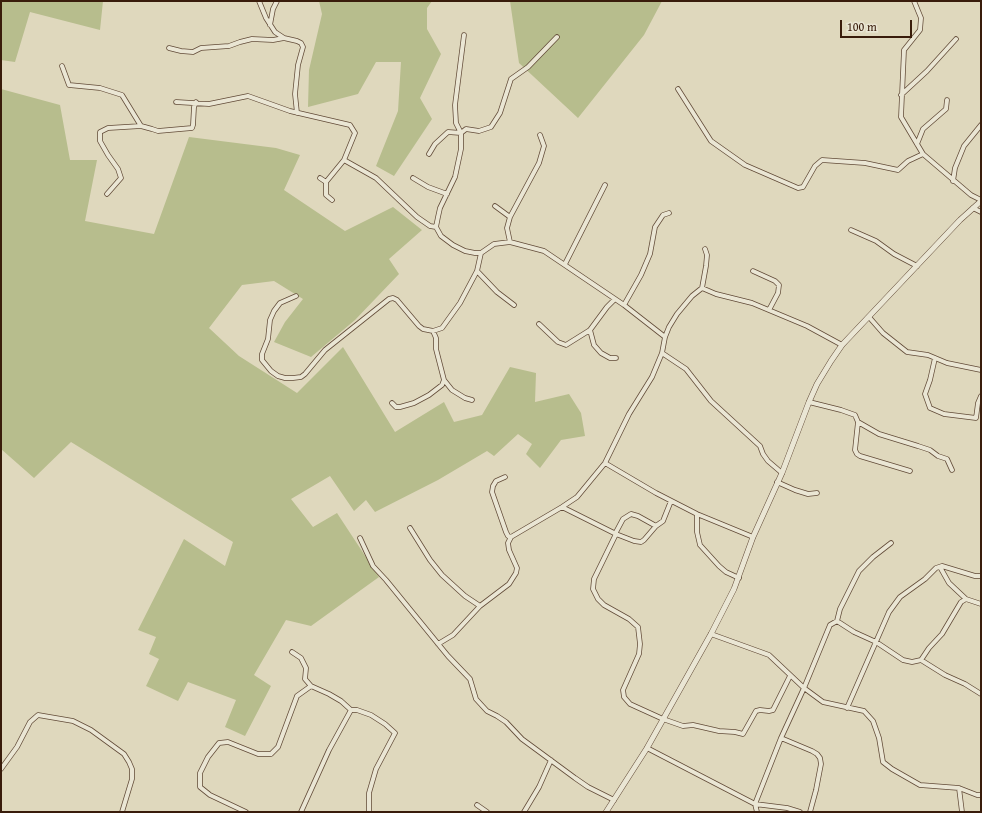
<!DOCTYPE html>
<style>
body{margin:0}
#map{position:relative;width:982px;height:813px;overflow:hidden;background:#dfd8bd;font-family:"Gentium Book Plus",serif}
canvas{display:block}
.frame{position:absolute;inset:0;border:2px solid #391c0b;pointer-events:none}
.scale{position:absolute;left:840px;top:20px;width:72px;height:18px;box-sizing:border-box;border:2px solid #391c0b;border-top:0;padding-left:5px;font-size:12px;line-height:14px;white-space:nowrap;color:#391c0b;-webkit-text-stroke:3px #eae6d4;paint-order:stroke}
</style>
<div id="map">
<canvas width="982" height="813"></canvas>
<div class="frame"></div>
<div class="scale">100 m</div>
</div>
<script>
const g = document.querySelector('canvas').getContext('2d');
g.lineJoin = 'round';
function fill(path, color) { g.fillStyle = color; g.fill(path, 'evenodd'); }
const toPath = rows => new Path2D(rows.map(r => 'M' + r).join(''));
function strokePath(path, color, width, dash) { g.strokeStyle = color; g.lineWidth = width; g.lineCap = dash ? 'butt' : 'round'; g.setLineDash(dash || []); g.stroke(path); }
fill(toPath([
 [1,1,103,1,100,30,30,12,15,62,1,60],
 [319,1,432,1,427,8,427,29,441,54,420,98,432,119,394,176,376,166,398,111,401,62,376,62,358,94,308,107,309,70,322,14],
 [510,1,662,1,644,35,578,118,519,63],
 [1,89,60,105,70,160,97,160,85,221,154,234,189,137,276,148,300,155,284,190,345,231,393,207,422,230,389,259,399,274,355,320,311,357,274,342,285,322,303,299,274,281,242,285,209,328,239,356,297,393,343,347,395,432,444,402,454,422,482,415,510,367,536,373,535,402,569,394,581,413,585,436,561,440,540,468,526,454,532,444,518,434,494,456,487,451,438,480,375,512,366,500,354,511,330,476,291,499,313,527,337,513,379,577,311,626,286,620,254,675,271,686,245,736,225,727,236,700,188,682,178,701,146,686,159,659,149,654,156,637,138,630,184,539,225,566,233,542,71,442,34,478,1,449]
]), '#b7bd8d');
const minor = toPath([
 [259,1,266,18,275,32,284,38,297,41,301,43,303,47,298,65,295,94,297,113],
 [914,1,921,18,920,30,904,50,901,117,923,154,971,195,981,200],
 [270,25,273,9,277,1],
 [464,35,455,105,456,123,461,133,461,149,455,177,440,208,438,217,436,227,441,236,453,245,465,251,475,253,481,253,494,244,510,242,544,251,624,305,665,337],
 [169,48,181,51,193,52,201,48,229,46,240,42,252,39,273,40,284,38],
 [62,66,69,85,100,88,122,95,141,126,152,129,158,131,192,128,193,125,194,107,196,102],
 [678,89,711,141,745,165,798,188,803,187,815,166,822,160,865,163,898,170,908,161,923,154],
 [901,95,927,71,956,39],
 [176,102,209,104,248,96,290,111,350,125,355,133,344,160,326,182,326,195,332,200],
 [917,144,923,129,946,109,947,100],
 [429,154,435,144,448,132,461,133,466,129,479,131,491,127,500,113,511,79,528,67,557,37],
 [344,160,376,178,417,217,430,226,436,227],
 [320,178,326,182],
 [413,178,428,187,447,194],
 [953,181,955,168,964,146,981,125],
 [107,194,121,178,118,169,108,155,100,141,100,132,108,128,141,126],
 [495,206,510,217,507,228,510,242],
 [973,208,981,212],
 [510,217,539,163,544,146,540,135],
 [851,230,876,241,894,254,917,266],
 [565,264,605,185],
 [477,271,497,292,514,305],
 [753,271,775,281,779,285,778,293,769,310],
 [702,288,716,294,752,303,807,326,842,345],
 [296,296,280,303,274,311,270,320,268,339,262,354,262,360,271,371,278,376,285,378,293,378,301,377,305,374,325,350,389,299,393,298,397,300,419,326,423,329,433,331,442,328,460,303,477,271,481,253],
 [624,305,641,275,650,254,655,227,663,215,669,213],
 [869,317,883,333,907,352,928,355,947,363,981,370],
 [539,324,558,342,566,345,590,330,607,307,615,299],
 [590,330,594,345,601,353,610,358,616,358],
 [662,353,686,369,711,401,760,446,763,454,768,461,782,473],
 [935,358,930,380,925,394,930,408,944,414,976,418,978,403,981,396],
 [444,380,452,390,465,398,472,400],
 [809,402,841,410,855,415,858,422,855,450,857,454,860,456,910,471],
 [392,403,396,407,400,407,414,403,429,395,442,385,444,380,436,349,436,338,433,331],
 [858,422,879,434,918,446,930,450,938,456,947,459,952,470],
 [605,463,656,493,697,514,753,537],
 [505,477,496,481,493,486,492,492,506,532,508,536,511,537],
 [777,482,795,490,808,494,817,493],
 [562,507,616,534,634,541,641,542,644,540,656,526,663,521,671,501],
 [697,514,697,532,700,545,719,566,726,572,739,578],
 [410,528,430,560,442,575,465,596,480,606],
 [615,534,623,519,631,514,638,516,656,526],
 [616,534,594,579,593,589,598,599,604,605,629,619,638,627,640,644,639,654,623,690,624,697,630,704,663,719,683,726,693,725,719,731,735,732,743,734,756,711,760,710,769,711,773,710,790,676],
 [360,538,373,566,386,580,448,656,470,679,476,699,487,711,497,716,506,722,522,739,575,778,588,787,614,800],
 [940,567,949,583,966,599],
 [837,621,840,609,859,571,873,557,891,543],
 [711,634,769,655,804,688,823,702,864,711,873,721,879,738,883,762,892,769,920,785,959,788,977,795,981,795],
 [438,644,453,635,480,606,509,584,516,573,517,568,509,550,508,543,511,537,562,507,577,497,605,463,629,414,652,377,662,353,665,337,669,327,677,314,692,296,702,288,706,266,707,255,705,249],
 [292,652,301,658,306,668,305,679,311,686,329,694,341,701,351,710,329,750,301,812],
 [921,660,929,648,942,634,961,602,966,599,981,604],
 [847,708,889,612,900,597,925,579,936,568,942,566,975,576,981,576],
 [351,710,357,710,371,715,385,724,395,733,376,769,369,793,369,812],
 [781,738,812,751,817,754,820,758,821,764,816,790,810,812],
 [647,748,755,804,787,808,800,812],
 [1,769,17,747,30,722,38,715,73,721,91,730,124,754,129,762,132,769,132,779,122,812],
 [959,788,962,812],
 [477,805,487,812],
 [246,812,210,795,200,787,200,773,208,757,219,743,228,742,258,754,271,754,278,747,297,696,311,686],
 [524,812,539,787,551,760],
 [757,812,755,804,781,738,804,688,830,625,837,621,854,632,876,642,903,660,912,662,921,660,945,675,965,684,981,694]
]);
const tertiary = toPath([
 [606,812,647,748,711,634,734,589,753,537,782,473,809,402,817,384,831,361,842,345,960,220,981,201]
]);
strokePath(minor, '#624b38', 5.5);
strokePath(tertiary, '#624b38', 6);
strokePath(minor, '#eae6d4', 4);
strokePath(tertiary, '#eae6d4', 5);
</script>
